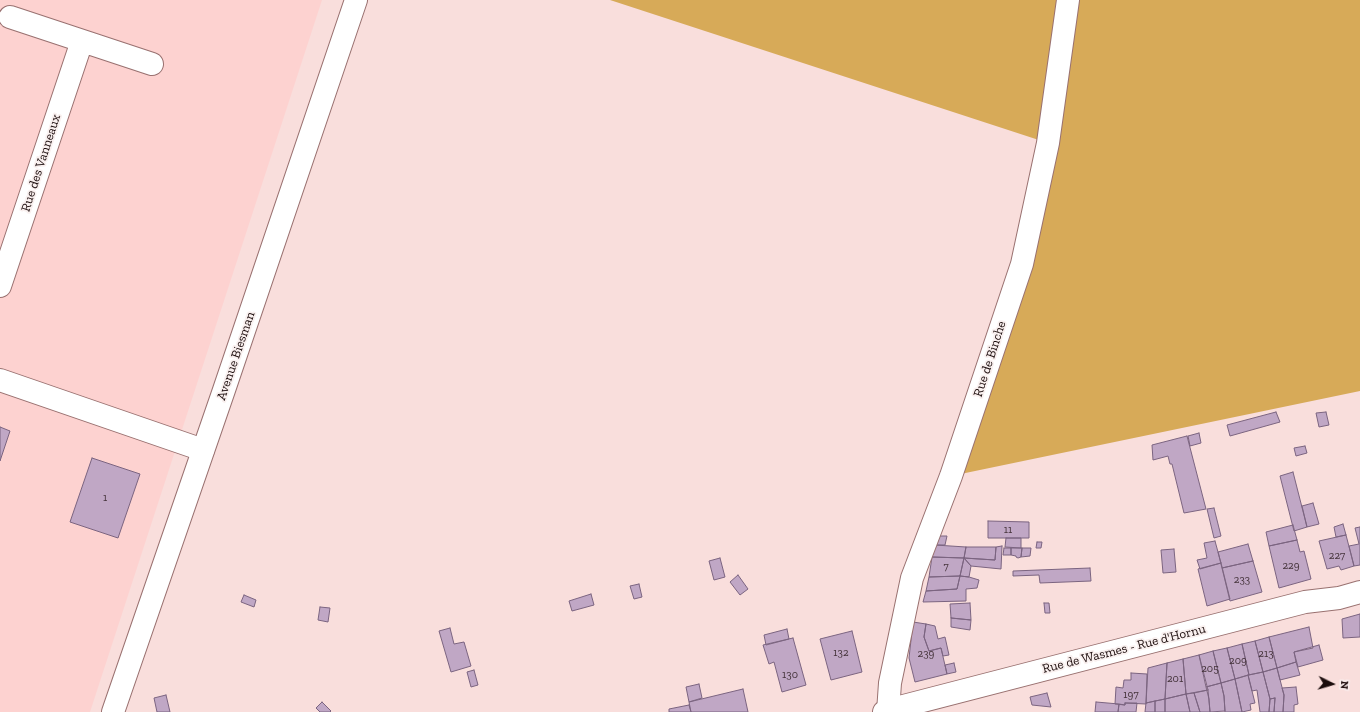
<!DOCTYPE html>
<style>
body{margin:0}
#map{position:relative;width:1360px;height:712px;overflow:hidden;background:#f9dedc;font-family:"Zilla Slab",serif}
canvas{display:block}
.north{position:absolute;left:1312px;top:664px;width:40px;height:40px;-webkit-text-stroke:3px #f9f0ef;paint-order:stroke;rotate:95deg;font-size:11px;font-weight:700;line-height:16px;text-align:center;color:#1b0c0c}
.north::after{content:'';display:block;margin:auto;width:14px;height:18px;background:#1b0c0c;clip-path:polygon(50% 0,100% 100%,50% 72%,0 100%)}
</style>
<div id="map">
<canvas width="1360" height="712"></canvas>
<div class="north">N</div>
</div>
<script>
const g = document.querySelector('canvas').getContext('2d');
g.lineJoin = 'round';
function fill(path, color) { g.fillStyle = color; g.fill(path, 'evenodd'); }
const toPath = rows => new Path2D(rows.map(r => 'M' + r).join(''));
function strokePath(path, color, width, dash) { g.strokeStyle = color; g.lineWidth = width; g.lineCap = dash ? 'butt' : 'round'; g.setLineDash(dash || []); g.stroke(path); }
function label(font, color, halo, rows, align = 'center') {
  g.font = font + ' "Zilla Slab",serif'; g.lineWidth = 3.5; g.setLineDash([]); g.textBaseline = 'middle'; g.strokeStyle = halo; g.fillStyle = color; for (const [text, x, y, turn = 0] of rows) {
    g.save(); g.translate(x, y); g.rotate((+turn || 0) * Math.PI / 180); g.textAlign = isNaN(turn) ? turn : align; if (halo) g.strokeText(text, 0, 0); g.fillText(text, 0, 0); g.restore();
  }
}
fill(toPath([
 [0,0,322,0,90,712,0,712]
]), '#fdd2d0');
fill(toPath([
 [610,0,1360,0,1360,391,951,476,1048,143]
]), '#d7aa58');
const building = toPath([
 [1276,412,1280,422,1230,436,1227,425,1276,412],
 [1326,412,1329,425,1319,427,1316,413,1326,412],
 [0,427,10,431,0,461,0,427],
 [1199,433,1201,443,1190,446,1188,436,1199,433],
 [1187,436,1206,509,1184,513,1172,464,1170,464,1168,456,1153,460,1152,445,1187,436],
 [1305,446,1307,453,1296,456,1294,448,1305,446],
 [92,458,140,474,118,538,70,522,92,458],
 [1293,472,1307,527,1294,531,1280,476,1293,472],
 [1313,503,1319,524,1307,527,1302,506,1313,503],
 [1214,508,1221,536,1214,538,1207,509,1214,508],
 [988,521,1029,522,1029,538,988,538,988,521],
 [1343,524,1346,535,1336,537,1334,527,1343,524],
 [1293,525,1297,540,1269,546,1266,532,1293,525],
 [1360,527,1360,565,1354,566,1349,546,1359,544,1355,528,1360,527],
 [1346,535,1354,566,1341,570,1339,566,1327,569,1319,541,1346,535],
 [938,536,947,536,945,545,936,545,938,536],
 [1006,538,1021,538,1021,548,1005,547,1006,538],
 [1297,540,1300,552,1304,551,1311,579,1279,588,1269,546,1297,540],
 [1215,541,1221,563,1200,569,1197,560,1207,558,1204,543,1215,541],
 [1037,542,1042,542,1041,548,1036,548,1037,542],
 [1248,544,1253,561,1222,568,1218,552,1248,544],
 [935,545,966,547,964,558,932,557,935,545],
 [1002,546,1001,569,971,566,964,558,995,560,996,547,1002,546],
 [966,547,996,547,995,560,964,558,966,547],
 [1004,548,1011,548,1011,555,1003,555,1004,548],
 [1011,548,1022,548,1021,557,1018,558,1016,557,1016,556,1011,555,1011,548],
 [1022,548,1031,548,1030,556,1021,557,1022,548],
 [1174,549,1176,572,1163,573,1161,550,1174,549],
 [932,557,964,558,960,576,929,577,932,557],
 [720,558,725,577,714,580,709,561,720,558],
 [964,558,971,566,969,577,960,576,964,558],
 [1253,561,1262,592,1230,601,1222,568,1253,561],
 [1221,563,1230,599,1207,606,1198,569,1221,563],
 [1090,568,1091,581,1040,583,1039,575,1013,576,1013,571,1090,568],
 [738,575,748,589,740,595,730,582,738,575],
 [960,576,969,577,979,580,977,588,966,589,966,601,923,602,926,591,957,589,960,576],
 [960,576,957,589,926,591,929,577,960,576],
 [639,584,642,597,634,599,630,586,639,584],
 [591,594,594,605,572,611,569,601,591,594],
 [244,595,256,600,254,607,241,602,244,595],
 [970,603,971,620,951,618,950,604,970,603],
 [1044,603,1049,603,1050,613,1045,613,1044,603],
 [320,607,330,608,328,622,318,620,320,607],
 [1360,614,1360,637,1343,638,1342,619,1360,614],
 [951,618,971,620,970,630,951,627,951,618],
 [913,622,926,624,924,637,929,651,941,648,947,674,915,682,909,658,913,622],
 [926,624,935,626,938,639,945,637,949,655,943,656,941,648,929,651,924,637,926,624],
 [1309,627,1313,648,1294,652,1296,662,1277,668,1269,637,1309,627],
 [450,628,454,644,464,642,471,666,451,672,439,631,450,628],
 [787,629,789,639,766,645,764,635,787,629],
 [852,631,862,672,831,680,820,639,852,631],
 [1269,637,1277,668,1263,672,1255,641,1269,637],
 [793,638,806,685,782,692,774,662,769,664,763,645,793,638],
 [1255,641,1263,672,1249,675,1242,644,1255,641],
 [1242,644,1249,675,1235,679,1227,648,1242,644],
 [1319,645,1323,660,1298,667,1294,652,1319,645],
 [1227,648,1235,679,1221,683,1213,651,1227,648],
 [1213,651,1221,683,1206,687,1199,655,1213,651],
 [1199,655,1208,690,1186,694,1183,659,1199,655],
 [1183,659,1186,694,1165,699,1167,663,1183,659],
 [1296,662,1300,675,1280,680,1277,668,1296,662],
 [954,663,956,672,947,674,945,665,954,663],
 [1167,663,1165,699,1146,703,1148,668,1167,663],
 [1277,668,1284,695,1283,712,1274,712,1275,698,1270,699,1263,672,1277,668],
 [474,670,478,685,471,687,467,672,474,670],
 [1263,672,1270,699,1269,712,1260,712,1257,690,1252,691,1248,675,1263,672],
 [1131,673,1147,674,1146,704,1125,703,1125,705,1115,704,1116,687,1123,688,1124,680,1131,680,1131,673],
 [1248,675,1255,703,1250,704,1251,710,1242,712,1235,679,1248,675],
 [1235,679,1242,712,1225,712,1224,696,1221,683,1235,679],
 [1221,683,1224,696,1225,711,1210,712,1209,699,1206,687,1221,683],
 [699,684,702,698,689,702,686,687,699,684],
 [1296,687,1298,704,1294,705,1294,712,1283,712,1284,695,1282,688,1296,687],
 [743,689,748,712,691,712,689,702,743,689],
 [1208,690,1210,712,1200,712,1194,693,1208,690],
 [1047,693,1051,707,1032,705,1030,697,1047,693],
 [1194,693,1200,712,1190,712,1186,694,1194,693],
 [1186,694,1190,712,1165,712,1165,699,1186,694],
 [166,695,170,712,157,712,154,698,166,695],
 [1275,698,1274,712,1269,712,1270,699,1275,698],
 [1165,699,1165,712,1155,712,1155,701,1165,699],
 [1155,701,1155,712,1145,712,1146,703,1155,701],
 [322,702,331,711,330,712,320,712,316,708,322,702],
 [1096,702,1119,704,1118,712,1095,712,1096,702],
 [1125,703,1137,703,1136,712,1118,712,1119,704,1125,705,1125,703],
 [689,705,691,712,669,712,669,709,689,705]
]);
fill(building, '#c0a7c5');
strokePath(building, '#7b6480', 1);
const street = toPath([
 [10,17,152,64],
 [0,286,82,41],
 [0,380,203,450],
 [888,712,890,683,912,578,951,476,1022,264,1048,143,1068,0]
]);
const secondary = toPath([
 [113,712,224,390,356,0],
 [884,712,888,710,1305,602,1339,598,1360,592]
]);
strokePath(street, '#997170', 24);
strokePath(secondary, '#997170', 24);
strokePath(street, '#fff', 22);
strokePath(secondary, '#fff', 22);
label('11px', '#44333a', null, [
 ["1",105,498],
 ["11",1008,530],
 ["227",1337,556],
 ["229",1291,566],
 ["7",946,567],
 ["233",1242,580],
 ["132",841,653],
 ["239",926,654],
 ["213",1266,654],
 ["209",1238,661],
 ["205",1210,669],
 ["130",790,675],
 ["201",1175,679],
 ["197",1131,695]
]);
label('13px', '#1b0c0c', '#f9f0ef', [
 ["Rue des Vanneaux",41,163,-72],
 ["Avenue Biesman",236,356,-71],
 ["Rue de Binche",990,359,-72],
 ["Rue de Wasmes - Rue d'Hornu",1124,649,-14]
]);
</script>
